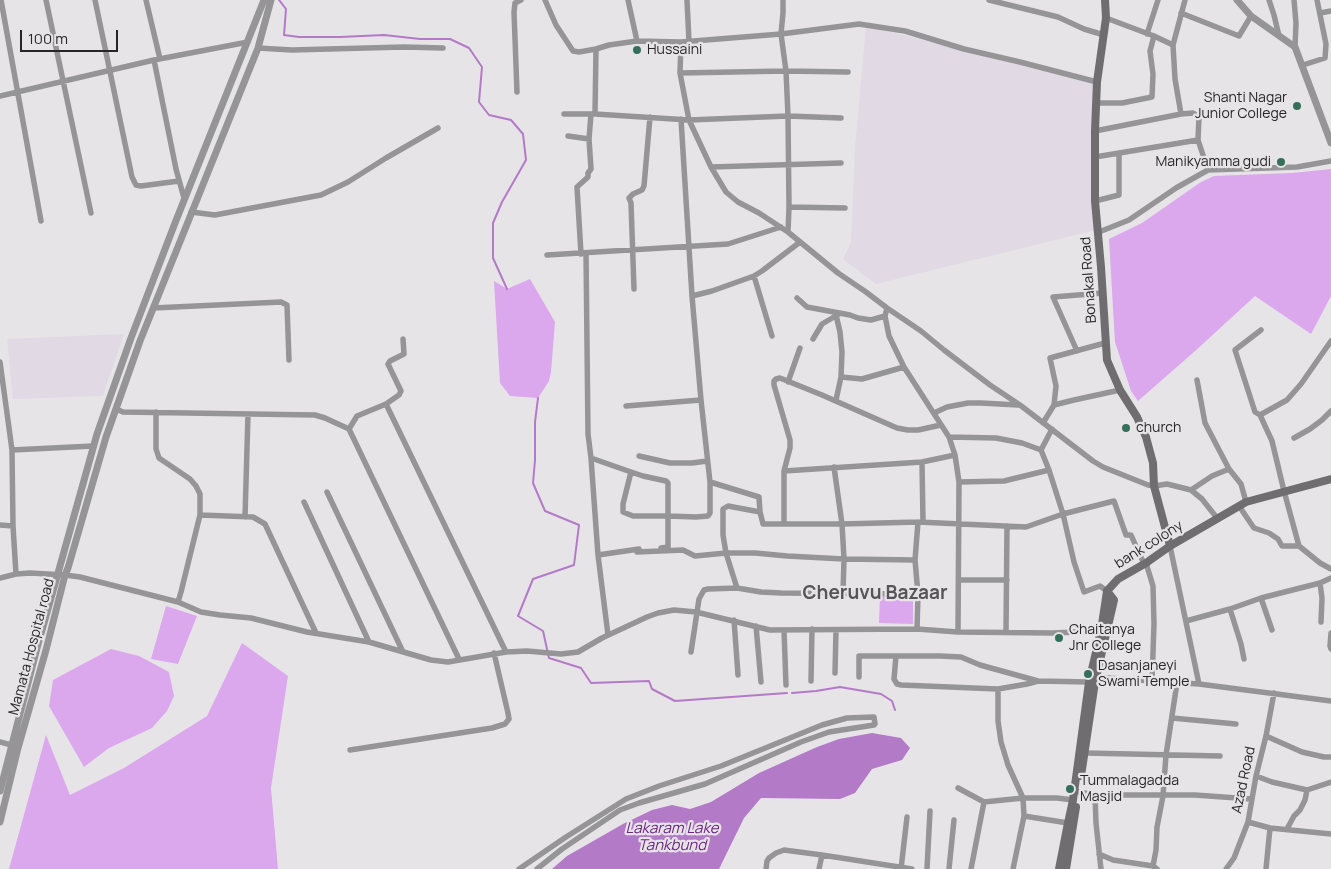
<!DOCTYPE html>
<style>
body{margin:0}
#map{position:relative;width:1331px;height:869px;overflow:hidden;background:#e7e4e8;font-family:Manrope,sans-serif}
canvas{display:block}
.scale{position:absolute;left:20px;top:30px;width:98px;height:22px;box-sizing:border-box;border:2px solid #272627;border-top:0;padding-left:6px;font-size:15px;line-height:18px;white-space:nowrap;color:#272627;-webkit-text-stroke:4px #e7e4e8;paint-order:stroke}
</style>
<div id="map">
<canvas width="1331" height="869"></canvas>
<div class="scale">100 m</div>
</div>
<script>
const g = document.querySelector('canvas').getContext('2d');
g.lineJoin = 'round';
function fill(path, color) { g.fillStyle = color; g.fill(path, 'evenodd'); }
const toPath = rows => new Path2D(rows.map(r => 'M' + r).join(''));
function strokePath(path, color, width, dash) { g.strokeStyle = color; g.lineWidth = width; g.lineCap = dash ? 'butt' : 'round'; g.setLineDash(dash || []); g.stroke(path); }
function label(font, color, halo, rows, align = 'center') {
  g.font = font + ' Manrope,sans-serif'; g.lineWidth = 4.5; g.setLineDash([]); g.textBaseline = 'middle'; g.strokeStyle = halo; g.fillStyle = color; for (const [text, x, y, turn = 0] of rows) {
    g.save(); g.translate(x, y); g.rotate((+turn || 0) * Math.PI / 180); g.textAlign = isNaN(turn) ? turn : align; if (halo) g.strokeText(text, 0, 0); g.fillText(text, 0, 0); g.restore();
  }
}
fill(toPath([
 [866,26,1096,82,1096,230,876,284,843,259,851,242,855,148],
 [124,334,103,396,13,399,7,339]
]), '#e1d9e4');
fill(toPath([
 [1331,169,1331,296,1311,334,1255,296,1194,352,1138,401,1131,391,1115,342,1109,239,1142,223,1201,182,1214,176,1292,173],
 [530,279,555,322,551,372,549,381,538,398,510,396,500,383,494,281,507,289],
 [880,594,913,595,913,624,879,623],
 [166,606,197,616,178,664,151,659],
 [242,643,288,676,271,788,278,869,9,869,46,735,70,795,124,768,207,716],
 [111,649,139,656,169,672,174,696,167,711,152,728,109,748,84,767,49,706,53,680]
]), '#dba7ed');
fill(toPath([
 [872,733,901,738,910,748,902,760,872,769,855,793,840,799,761,798,744,818,719,869,552,869,567,856,623,824,652,810,672,805,690,809,711,802,759,773,817,747,839,739]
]), '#b37ac7');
strokePath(toPath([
 [279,0,286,9,284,35,299,37,340,37,384,35,420,39,450,39,469,48,482,67,479,102,489,115,511,120,523,134,526,160,502,202,493,223,493,258,507,289],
 [538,398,535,422,535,460,533,483,545,511,579,525,574,565,533,579,518,616,543,631,549,658,581,668,591,683,649,681,652,689,675,701,787,693],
 [792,693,816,691,840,687,881,694,892,701,895,710]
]), '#b37ac7', 2);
strokePath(toPath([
 [1,0,41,221],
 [46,0,91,213],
 [95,0,132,177,136,185,141,186,179,181],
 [146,0,160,59],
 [545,0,556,25,573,51,579,52,596,49,609,45,637,41,681,42,781,34,859,24,905,31,964,49,1020,62,1097,82],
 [628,0,637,41],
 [687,0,689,42],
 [783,0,783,13,781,34,786,71,788,116,789,207,788,232],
 [989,0,1058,17,1084,29,1104,35],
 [1185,0,1173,45,1175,79,1181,114,1193,113,1199,117,1198,140,1208,170],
 [1269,0,1274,15,1279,36],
 [1294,0,1296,23,1295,47],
 [1181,13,1239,36,1251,16],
 [1320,13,1331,11],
 [1106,18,1154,36,1173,45],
 [1147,34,1158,0],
 [681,42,680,73,689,120,711,167,726,192,738,202,759,213,788,232,838,273,866,292,887,308,921,331,944,350,990,385,1020,405,1093,461,1103,467,1148,485,1154,486,1167,484,1191,490,1202,499,1217,518],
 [258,48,292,50,404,47,443,48],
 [154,60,176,169,184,198],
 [1303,65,1325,58,1326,44,1317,0],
 [680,73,786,71,848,72],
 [517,92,514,12,515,3,521,0],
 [0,96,154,60,248,42],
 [1096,103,1122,103,1152,97,1153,74,1150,51,1154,36],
 [564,114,595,114,689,120,788,116,841,118],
 [595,114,596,49],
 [1095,131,1181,114],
 [568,136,589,139],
 [1095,157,1198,140],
 [711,167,841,163],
 [1095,201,1119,195,1119,153],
 [789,207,845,208],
 [191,212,215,215,321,195,348,182,386,158,438,128],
 [1099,232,1129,220,1176,188,1208,170,1297,167,1331,161],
 [586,253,588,434,591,458,631,472,643,476,666,481,668,483,668,516,633,516,623,512,623,504,631,472],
 [581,254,577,187,588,177,588,173,591,169,589,139,591,114],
 [547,255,728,244,781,227],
 [754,276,772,336],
 [634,289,631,203,629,198,633,194,642,190,644,186,650,117],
 [692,296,712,291,754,276,762,271,800,242],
 [797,298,807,307,850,315,858,318,871,320,885,316],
 [153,308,281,302,287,305,289,360],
 [887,308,885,316,889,336,904,367,949,437,955,455,959,482,958,632],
 [1261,330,1235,350,1255,412,1260,415,1272,441,1284,491,1299,546],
 [813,339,822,324,839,314],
 [1077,351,1053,297,1103,293],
 [0,362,12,450,13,526,16,574],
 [841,377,862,379,904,367],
 [1197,380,1205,423,1229,469,1241,484,1246,502],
 [788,382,800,348],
 [701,400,710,482,759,497,760,512,763,524,842,524,918,522,1026,527,1063,514,1114,501,1126,535,1131,535,1144,564],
 [836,400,841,377,842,352,840,332,836,315],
 [386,404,399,395,401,391,388,364,390,361,404,354,403,339],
 [1054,405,1056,386,1050,358,1105,343],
 [626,406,701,400,692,296,681,119],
 [116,409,123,412,315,415,325,418,349,429,357,416,386,404,506,652],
 [156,412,156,449,159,458,190,479,196,486,200,494,200,515,181,592,178,602],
 [934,413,947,407,968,403,981,403,1018,405],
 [1260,415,1287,400,1301,384,1331,341],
 [1043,423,1054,405,1074,400,1120,390],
 [349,429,459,659],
 [1052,429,1041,450,1049,470,1063,514,1074,562,1084,592,1100,586,1107,591],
 [949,437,996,438,1022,443,1041,450],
 [1294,438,1310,429,1322,420,1331,411],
 [12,450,93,446],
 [639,456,670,463,692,463,707,461],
 [591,458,598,555],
 [922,462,923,522],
 [834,467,842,524,844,559,843,593],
 [784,471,922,462,955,455],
 [959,482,1004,481,1049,470],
 [1191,490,1212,476,1229,469],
 [327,492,403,652],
 [304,502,369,642],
 [1239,506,1254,528,1269,533,1278,539,1282,546,1299,546,1320,563,1331,569],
 [200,515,253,517,265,524,316,633],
 [245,517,248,414],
 [784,524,784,471,790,448,790,440,774,385,774,381,776,379,780,378,822,395,897,428,908,430,918,430,941,425],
 [0,525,13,526],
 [1170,546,1199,684],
 [661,548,668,547,668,516,696,517,708,516,710,513,710,482],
 [637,552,683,550,695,556,726,553,755,553,787,556,844,559,915,560],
 [1146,563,1153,586,1154,624,1152,681],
 [0,578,16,574,30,573,65,575,80,577,178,602,201,612,220,615,251,618,307,632,369,642,431,660,448,662,506,652,527,651,561,654,578,652,602,638,647,617,658,613,674,610,696,612,770,630,917,629,958,632,1052,633,1101,631],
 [959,580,1007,580],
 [1320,583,1322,598,1321,622],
 [737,588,726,553,723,535,723,509,728,506,760,512],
 [1261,598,1272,630],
 [1230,609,1241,644,1244,659],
 [734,620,738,675],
 [1186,621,1230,609,1261,598,1320,583,1331,578],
 [756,626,761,682],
 [917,629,918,594,915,560,918,522],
 [784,630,786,685],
 [1006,632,1007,526],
 [1331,633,1330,646,1331,649],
 [608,635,598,555,639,549],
 [691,652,699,599,704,590,708,589,737,588,761,592,781,593,918,594],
 [896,656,894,679,897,684,901,685,998,689,1027,684,1038,681],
 [835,673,836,630],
 [859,677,859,656,940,656,961,657,980,665,1038,681,1089,682],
 [1092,677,1199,684,1331,701],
 [811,681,812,629],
 [998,689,998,721,1001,742,1008,765,1023,798,1024,816,1013,869],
 [1172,718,1236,724],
 [1266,736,1302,752,1324,757,1331,757],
 [0,742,15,746],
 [350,750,492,728,505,724,509,719,508,713,494,653],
 [1085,753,1220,756],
 [1256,776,1272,782,1307,790,1331,782],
 [958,788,984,802,971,869],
 [1074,791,1095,795,1195,795,1251,799],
 [1095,795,1096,823,1101,869],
 [984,802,1023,798,1057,798,1073,800],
 [1024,816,1068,823],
 [1248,822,1270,828,1331,834],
 [1287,829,1294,816,1300,810,1305,800,1307,790],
 [1099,854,1113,860,1153,866,1157,869],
 [1153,866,1156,850,1157,827,1163,796,1166,755,1177,683],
 [519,869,566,837,626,799,659,786,721,766,822,725,847,718,874,717,875,724,874,725,829,732,801,742,705,784,639,803,620,810,562,849,537,869],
 [766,869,767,861,769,858,776,853,784,850,822,855,912,869],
 [819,869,822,855],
 [901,869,907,817],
 [927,869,930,811],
 [949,869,954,820],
 [1226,869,1234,858,1248,822,1256,776,1266,736,1274,693],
 [1266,869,1270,828]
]), '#959496', 5.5);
strokePath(toPath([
 [1237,0,1251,16,1295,47,1331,143],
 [0,791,37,648,97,434,131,338,175,223,264,0],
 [0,822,18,748,46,650,65,575,68,568,106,437,140,341,258,48,271,0]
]), '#959496', 7);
strokePath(toPath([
 [1105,0,1106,18,1097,82,1095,131,1095,201,1101,267,1107,360,1120,390,1137,417,1146,437,1153,463,1154,486,1170,546],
 [1081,776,1095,682,1114,600,1107,591],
 [1059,869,1068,823,1073,800,1089,682,1101,631,1107,591,1118,579,1146,563,1170,546,1246,502,1331,479],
 [1066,869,1076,807]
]), '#6f6d70', 8);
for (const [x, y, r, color] of [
 [637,50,5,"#346f5a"],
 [1297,106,5,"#346f5a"],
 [1281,162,5,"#346f5a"],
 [1126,428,5,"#346f5a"],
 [1059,638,5,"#346f5a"],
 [1088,674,5,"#346f5a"],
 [1070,789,5,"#346f5a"]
]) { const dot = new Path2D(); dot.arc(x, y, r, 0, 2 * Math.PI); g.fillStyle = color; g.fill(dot); strokePath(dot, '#e7e4e8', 2); }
label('14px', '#272627', '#e7e4e8', [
 ["Hussaini",647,50],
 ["Shanti Nagar",1287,98,"right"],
 ["Junior College",1287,114,"right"],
 ["Manikyamma gudi",1271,162,"right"],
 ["church",1136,428],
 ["Chaitanya",1069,630],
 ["Jnr College",1069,646],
 ["Dasanjaneyi",1098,666],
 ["Swami Temple",1098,682],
 ["Tummalagadda",1080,781],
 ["Masjid",1080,797]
], 'left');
label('14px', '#272627', '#e7e4e8', [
 ["Bonakal Road",1089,280,-94],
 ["bank colony",1149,545,-32],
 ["Mamata Hospital road",32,647,-75],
 ["Azad Road",1244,780,-78]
]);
label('italic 15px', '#6c2582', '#e7e4e8', [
 ["Lakaram Lake",672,829],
 ["Tankbund",672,846]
]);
label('bold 19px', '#565457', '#e7e4e8', [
 ["Cheruvu Bazaar",875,594]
]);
</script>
